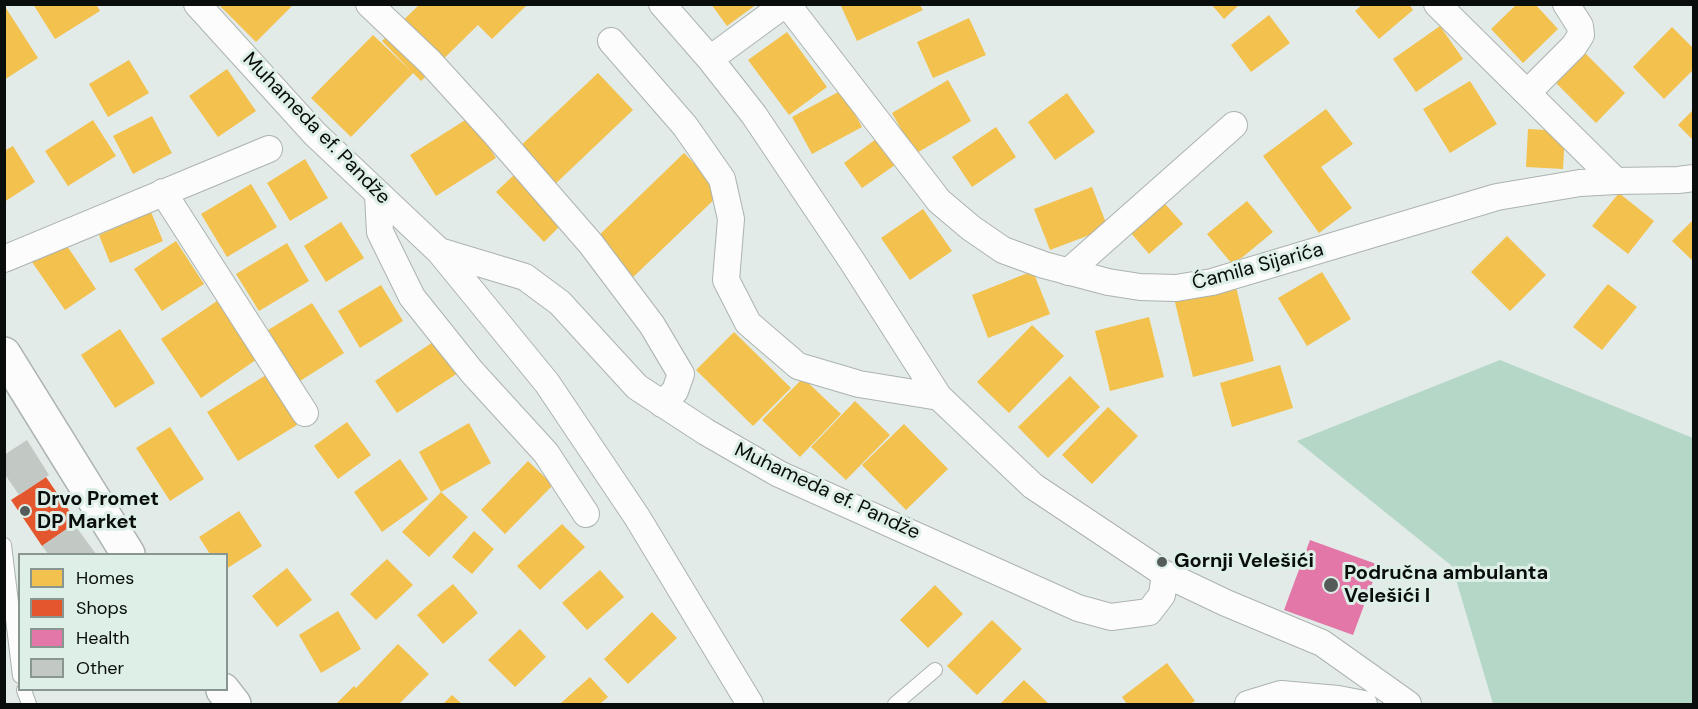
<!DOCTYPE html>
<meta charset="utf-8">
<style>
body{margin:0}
#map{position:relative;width:1698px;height:709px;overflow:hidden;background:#e2ebe7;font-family:"DM Sans",sans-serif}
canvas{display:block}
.frame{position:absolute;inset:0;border:6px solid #090e0c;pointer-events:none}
.legend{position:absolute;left:18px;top:553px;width:210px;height:138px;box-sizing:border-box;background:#deefe7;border:2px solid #89958f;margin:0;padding:8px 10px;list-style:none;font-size:18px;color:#090e0c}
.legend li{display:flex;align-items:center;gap:12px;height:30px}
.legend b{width:30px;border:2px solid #89958f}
</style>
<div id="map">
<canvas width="1698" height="709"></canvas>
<div class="frame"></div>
<ul class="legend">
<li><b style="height:16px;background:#f2c14e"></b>Homes</li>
<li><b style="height:16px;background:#e4572e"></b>Shops</li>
<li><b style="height:16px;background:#e377a8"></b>Health</li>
<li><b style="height:16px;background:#c2c9c5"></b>Other</li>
</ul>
</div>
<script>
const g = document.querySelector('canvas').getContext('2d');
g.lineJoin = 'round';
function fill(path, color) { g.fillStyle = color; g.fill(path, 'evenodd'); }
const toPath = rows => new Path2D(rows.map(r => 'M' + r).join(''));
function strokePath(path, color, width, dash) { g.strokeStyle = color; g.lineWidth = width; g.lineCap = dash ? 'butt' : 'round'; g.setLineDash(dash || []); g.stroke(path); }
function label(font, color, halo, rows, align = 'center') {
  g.font = font + ' "DM Sans",sans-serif'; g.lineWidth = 6; g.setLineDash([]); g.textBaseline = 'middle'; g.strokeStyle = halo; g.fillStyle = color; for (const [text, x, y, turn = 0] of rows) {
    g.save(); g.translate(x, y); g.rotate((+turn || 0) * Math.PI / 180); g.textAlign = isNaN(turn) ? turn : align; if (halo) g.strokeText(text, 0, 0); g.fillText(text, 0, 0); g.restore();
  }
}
fill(toPath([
 [1500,360,1693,438,1693,704,1493,704,1452,566,1297,441]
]), '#b5d7c8');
fill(toPath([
 [33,4,96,4,100,11,55,39],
 [218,4,294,4,256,42],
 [420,4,528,4,492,39,478,25,421,81,413,73,351,137,311,98,373,35,411,71,382,41],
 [711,4,757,4,727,26],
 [1211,4,1240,4,1224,19],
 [1363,4,1409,4,1413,10,1379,39,1355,11],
 [1517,4,1535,4,1558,29,1523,63,1491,29],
 [4,5,38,58,4,80],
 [844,5,920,5,923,10,857,41,841,6],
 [1269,15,1290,43,1251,72,1231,45],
 [969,18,986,55,933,78,917,42],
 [1440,26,1463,59,1416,92,1393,59],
 [1672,27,1694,49,1694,69,1664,99,1633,67],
 [787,32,827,87,789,115,748,60],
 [1581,49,1625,93,1596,123,1552,79],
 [129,60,149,93,108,117,89,84],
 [227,69,256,111,218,137,189,96],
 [598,73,633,110,550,189,514,152],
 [948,80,971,121,915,154,892,113],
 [1470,81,1497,124,1450,153,1423,109],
 [842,90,862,127,812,154,792,117],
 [1067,93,1095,132,1055,160,1028,122],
 [1326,109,1353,144,1321,167,1352,208,1319,233,1263,156],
 [1694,109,1694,141,1678,125],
 [152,116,172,153,133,174,113,136],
 [470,117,496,158,436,196,410,155],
 [93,120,116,156,68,186,45,151],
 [996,127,1016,157,972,187,952,157],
 [1528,129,1565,131,1563,169,1526,167],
 [876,139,895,165,862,188,844,163],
 [13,146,35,182,4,202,4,151],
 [684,153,722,192,630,280,593,241],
 [305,159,328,198,290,221,267,183],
 [515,174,562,224,544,242,496,192],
 [251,184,277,227,227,257,201,214],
 [1092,187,1108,228,1050,250,1034,209],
 [1619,193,1654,221,1628,254,1592,226],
 [1158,196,1183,224,1149,254,1124,225],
 [1247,201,1273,232,1233,265,1207,234],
 [923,209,952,251,910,280,881,238],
 [151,212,163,241,110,263,99,235],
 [1694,219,1694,262,1672,241],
 [341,222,364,258,326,282,304,246],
 [1507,236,1546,275,1510,311,1471,272],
 [61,237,96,289,65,310,30,259],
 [176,241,204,284,162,311,134,269],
 [287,243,309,281,259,311,236,274],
 [1033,271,1050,314,988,338,972,295],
 [1322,272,1351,319,1307,346,1278,298],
 [1608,284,1637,307,1602,350,1573,327],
 [381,285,403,321,360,348,338,311],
 [1236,287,1254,361,1193,377,1175,302],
 [220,299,260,357,201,398,161,339],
 [312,303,344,353,300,381,268,330],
 [1149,317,1164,377,1110,391,1095,331],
 [1032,325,1064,356,1009,413,977,382],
 [120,329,155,383,115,408,81,355],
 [734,332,791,388,753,426,696,370],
 [436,340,458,373,397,413,375,381],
 [1280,365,1293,408,1232,427,1220,383],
 [266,375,297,425,238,461,207,412],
 [1070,376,1100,407,1048,458,1018,427],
 [803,378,841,414,800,457,762,420],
 [855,401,890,435,846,480,811,447],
 [1108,407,1138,436,1092,484,1062,455],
 [347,422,371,455,338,479,314,446],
 [469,423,491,463,441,492,419,452],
 [904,424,948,469,906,510,862,465],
 [170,427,204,479,170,501,136,448],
 [400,459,428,499,382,532,354,492],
 [528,461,553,485,505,534,481,510],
 [441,492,468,517,429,557,402,532],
 [239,511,262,546,226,569,226,554,210,554,199,537],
 [562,524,585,547,540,590,517,566],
 [474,531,494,549,472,574,452,557],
 [387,559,413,585,376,620,350,594],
 [287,568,312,600,277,627,252,596],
 [600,570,624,597,587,630,562,603],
 [453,584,478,613,443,644,417,615],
 [935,585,963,614,928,648,900,620],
 [338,611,361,649,321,673,299,635],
 [652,612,677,638,628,684,604,659],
 [992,620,1022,649,977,695,947,666],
 [520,629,546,657,515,687,488,660],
 [398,644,429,674,399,704,336,704,354,686,356,688],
 [1167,663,1195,701,1190,704,1127,704,1122,697],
 [590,677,608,697,600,704,560,704],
 [1024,680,1049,704,1000,704],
 [452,695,462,704,443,704]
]), '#f2c14e');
fill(toPath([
 [46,477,77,522,42,546,11,500]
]), '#e4572e');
fill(toPath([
 [1310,540,1379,565,1353,635,1284,610]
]), '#e377a8');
fill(toPath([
 [27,440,49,475,19,495,4,473,4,455],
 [74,524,96,554,48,554,42,546]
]), '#c2c9c5');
const lane = toPath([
 [4,545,20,676],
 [24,690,29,704],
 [895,704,935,670]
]);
const street = toPath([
 [197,4,315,134,439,251,525,277,560,303,637,387,706,432,779,474,1078,608,1111,617,1149,612,1162,595,1165,574],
 [369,4,430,62,492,130,591,244,652,325,681,374,675,391,662,404],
 [662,4,710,59,754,115,852,261,939,397,1033,486,1165,574,1226,603,1322,643,1408,704],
 [787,4,939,201,971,228,1003,250,1044,265,1108,282,1140,287,1176,288,1212,282,1497,197,1580,183,1616,181,1678,180,1694,178],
 [1437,4,1616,181],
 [611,41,685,126,722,179,731,219,726,280,748,323,798,366,859,384,939,397],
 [710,59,785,4],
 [1527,93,1574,46,1581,35,1580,26,1566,4],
 [163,192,305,413],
 [378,195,380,232,412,297,472,372,546,453,586,514],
 [439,251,547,383,637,517,750,704],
 [4,259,269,149],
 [1068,272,1234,125],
 [1248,704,1281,694,1338,699,1364,704]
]);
const secondary = toPath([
 [4,354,128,554],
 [223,690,234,704]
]);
strokePath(lane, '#acb3b0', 16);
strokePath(street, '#acb3b0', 28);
strokePath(secondary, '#acb3b0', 36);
strokePath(lane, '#fbfcfb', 14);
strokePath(street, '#fbfcfb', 26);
strokePath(secondary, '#fbfcfb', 33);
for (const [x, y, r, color] of [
 [25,511,6,"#555b59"],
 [1162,562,6,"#555b59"],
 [1331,585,8,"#555b59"]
]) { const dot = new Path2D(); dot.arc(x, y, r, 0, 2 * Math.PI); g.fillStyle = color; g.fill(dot); strokePath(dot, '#deefe7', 2); }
label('20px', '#090e0c', '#deefe7', [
 ["Muhameda ef. Pandže",316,129,46],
 ["Ćamila Sijarića",1258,267,-15],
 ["Muhameda ef. Pandže",827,492,25]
]);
label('bold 20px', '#090e0c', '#deefe7', [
 ["Drvo Promet",37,500],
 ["DP Market",37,523],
 ["Gornji Velešići",1174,562],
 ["Područna ambulanta",1344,574],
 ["Velešići I",1344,597]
], 'left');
</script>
